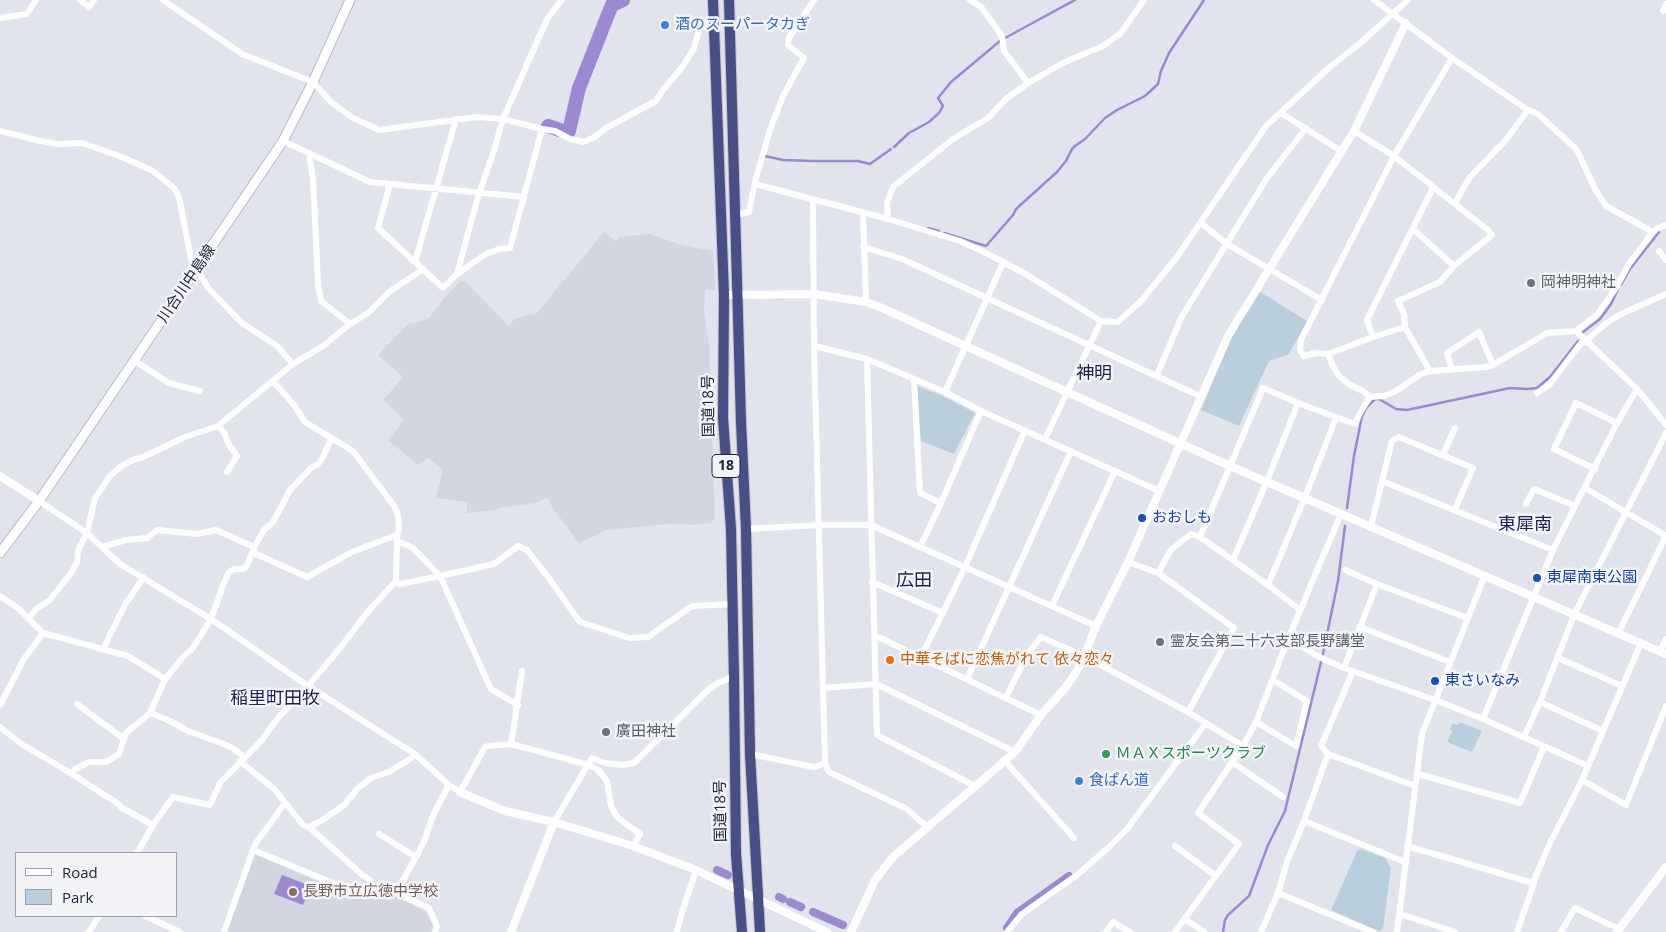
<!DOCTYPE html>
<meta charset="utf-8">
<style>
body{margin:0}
#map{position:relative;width:1666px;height:932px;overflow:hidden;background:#e1e4ec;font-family:"Open Sans",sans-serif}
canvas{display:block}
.legend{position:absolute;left:15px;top:852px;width:162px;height:65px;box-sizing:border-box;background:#f2f4f8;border:1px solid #9ea1ad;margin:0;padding:6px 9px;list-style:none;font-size:15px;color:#21253d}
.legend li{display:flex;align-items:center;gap:10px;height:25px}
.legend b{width:25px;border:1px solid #9ea1ad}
</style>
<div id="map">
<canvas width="1666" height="932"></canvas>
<ul class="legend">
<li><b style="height:6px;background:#fff"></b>Road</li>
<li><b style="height:14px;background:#b9cfde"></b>Park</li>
</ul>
</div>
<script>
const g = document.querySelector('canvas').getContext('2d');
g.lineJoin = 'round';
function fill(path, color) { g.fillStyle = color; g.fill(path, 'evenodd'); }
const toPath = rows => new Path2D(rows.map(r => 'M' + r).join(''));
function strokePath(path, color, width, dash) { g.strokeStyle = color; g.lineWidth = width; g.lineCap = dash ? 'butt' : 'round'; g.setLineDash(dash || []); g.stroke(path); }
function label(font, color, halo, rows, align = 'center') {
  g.font = font + ' "Open Sans","Noto Sans JP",sans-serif'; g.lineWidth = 5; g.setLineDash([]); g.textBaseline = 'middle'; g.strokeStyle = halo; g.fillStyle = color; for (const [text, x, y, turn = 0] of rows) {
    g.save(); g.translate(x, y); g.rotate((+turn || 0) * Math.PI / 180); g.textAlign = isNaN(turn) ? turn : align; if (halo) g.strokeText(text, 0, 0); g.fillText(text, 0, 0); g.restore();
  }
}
fill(toPath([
 [604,232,616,241,619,237,650,234,681,245,713,251,715,290,705,290,704,311,709,344,715,517,711,523,694,525,667,524,606,530,579,543,552,507,547,497,536,503,504,507,495,510,467,513,467,502,436,498,443,470,429,458,418,465,388,440,404,420,383,400,403,377,378,355,410,322,413,324,429,318,448,293,461,281,465,281,509,326,513,320,523,316,536,314],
 [255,854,356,898,379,896,396,896,427,913,433,925,431,932,227,932]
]), '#d2d6e0');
fill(toPath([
 [1260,292,1307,321,1289,354,1269,361,1239,426,1201,410,1234,332],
 [917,386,941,395,975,413,954,454,921,441],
 [1460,722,1482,731,1472,752,1447,742,1452,731,1450,729,1453,723,1458,725],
 [1361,849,1385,858,1391,868,1383,928,1380,931,1378,931,1331,910,1357,851]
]), '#b9cfde');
fill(toPath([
 [282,875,311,886,303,905,274,894]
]), '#9d88d2');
strokePath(toPath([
 [1005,38,1075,0],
 [894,147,909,133,929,122,939,113,943,106,938,98,951,82,1000,41],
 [765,157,765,156,783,160,813,161,858,161,870,164,891,149],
 [928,228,939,231],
 [944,233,986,246,1013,215,1016,209,1057,172,1066,161,1072,149,1075,146,1085,139,1105,118,1117,110,1145,96,1158,84,1161,71,1169,53,1204,0],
 [1621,285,1630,269,1659,232],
 [1583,332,1600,319,1611,304,1618,289],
 [1347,508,1354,456,1362,416,1367,407,1375,399,1379,399,1396,409,1407,410,1510,388,1528,389,1537,388,1550,377,1578,341],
 [1323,654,1338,581,1345,526],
 [1223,932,1225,920,1228,915,1249,896,1268,845,1285,811,1321,662]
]), '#9d88d2', 2.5);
strokePath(toPath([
 [717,870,728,875],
 [779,897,783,899],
 [790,902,801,907],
 [813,912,843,925],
 [1007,928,1017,913,1069,876]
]), '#9d88d2', 8);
strokePath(toPath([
 [548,126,560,130],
 [564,131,569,131,579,88,609,12,613,3,617,3,623,0]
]), '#9d88d2', 14);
const secondary = toPath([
 [0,553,39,501,283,141,313,82,350,0]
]);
const trunk = toPath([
 [713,0,724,295,723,418,731,529,734,676,736,854,742,932],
 [729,0,741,422,746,529,750,754,760,932]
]);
strokePath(secondary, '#b4bacc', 11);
strokePath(trunk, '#c1c2c9', 12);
strokePath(toPath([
 [80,0,89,7,94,0],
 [163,0,242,54,313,82,332,103,353,118,379,130,477,117,503,119,542,129,510,248,499,249,486,254,457,274,443,288,378,228,390,184],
 [970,0,981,7,1002,36,1004,51,1028,83],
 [1374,0,1452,58,1528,110,1505,141,1470,177,1455,203],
 [1663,11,1666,4],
 [0,18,27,14,36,0],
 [1452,58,1394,156,1301,340,1300,350,1304,356,1316,353,1328,354,1333,366,1339,376,1350,385,1363,391,1370,397,1384,396,1396,391,1421,374,1430,371,1486,367,1493,365,1547,333,1576,331],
 [1528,110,1538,114,1577,150,1595,189,1606,206,1653,232],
 [1281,113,1341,151],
 [542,129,555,131,570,139,583,142,595,137,606,128,656,101,663,90,683,66,694,48,700,27,714,21],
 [0,131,40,141,59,144,82,143,122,157,153,171,174,188,179,197,191,259,208,288,242,323,277,346,293,364],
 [1354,131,1394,156,1488,230,1492,235,1454,266,1413,229],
 [283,141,370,182,524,197],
 [309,154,313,179,318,284,321,301,350,324],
 [755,184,888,219,960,241,982,251,1024,273,1101,321,1118,322,1141,301,1177,257,1266,126,1331,66,1358,45,1408,0],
 [813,200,814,346,825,763,829,772,907,809,927,827],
 [863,213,866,302],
 [735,215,749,212,756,178,770,130,783,96,804,58,788,45,789,38,814,0],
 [888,219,887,203,893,187,953,139,988,118,1005,100,1028,83,1065,62,1103,46,1121,33,1144,0],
 [1201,223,1227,244,1322,300],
 [1666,225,1658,228,1653,232,1629,264,1616,288,1597,315,1576,331,1637,389,1666,425],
 [863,247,902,259,1202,397],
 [1659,251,1666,260],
 [415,262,456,119],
 [457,274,479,193,493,154,503,119,547,19,562,0],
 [1405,327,1430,371],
 [1373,337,1367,320,1433,188],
 [814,346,867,359,945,392,981,411,1159,491],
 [1328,354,1373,337,1405,327,1404,314,1398,301,1440,282,1454,266],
 [867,359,877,735,975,786],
 [135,361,169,383,200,391],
 [1452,370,1447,353,1479,332,1493,365],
 [1157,375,1181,318,1267,178,1306,128],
 [914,379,920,493,941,503],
 [273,381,294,405,305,422,353,451,394,506,398,515,399,529,397,537],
 [945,392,1003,263],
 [1537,393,1550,384,1581,343,1586,341,1605,324,1619,315,1666,294],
 [218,426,224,432,229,445,237,456,227,472],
 [1045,439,1101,321],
 [1443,455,1455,428],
 [1595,469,1554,449,1576,403,1617,423],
 [1382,481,1553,550],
 [1585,488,1666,536],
 [39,501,87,533,120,564,211,619,308,686,415,754,449,785,460,792,485,747,489,746,511,744,589,765,598,770,607,781,611,806,617,817,640,834,633,846],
 [1526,504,1534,489,1575,506],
 [1371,526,1392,441,1399,437,1473,468,1454,511],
 [746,529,820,525,871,525,1096,626],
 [1200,537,1263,388,1298,403,1355,424,1360,413,1370,397],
 [397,541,413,548,440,576,494,564,518,546,527,550,548,577,580,622,629,638,648,637,692,606,733,604],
 [102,547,126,540,147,538,157,530,197,534,216,530,254,547],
 [920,547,941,503,981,411],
 [1233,560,1267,481,1298,403],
 [1128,562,1158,573,1234,628,1188,712],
 [1345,570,1377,584,1467,618],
 [1158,573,1171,550,1191,534,1200,537,1268,585,1305,497,1336,418],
 [396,581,400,584,440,576,491,689,518,705],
 [872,582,943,613],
 [1268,585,1300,610],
 [0,596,19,609,43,633],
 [1052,606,1115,471],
 [29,618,37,608,49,601,71,573,77,562,78,550,87,533,95,498,110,476,123,465,135,459,143,457,185,437,218,426,293,364,323,346,350,324,368,313,389,292,422,270],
 [1360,627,1450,662],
 [1618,634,1666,536],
 [874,635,1041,715],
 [1288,639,1323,659,1344,668,1435,700,1483,719,1588,766],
 [103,649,126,603,144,577],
 [1660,652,1666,639],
 [921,657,965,567,1025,430],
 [1558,658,1622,686],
 [1344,668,1377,584],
 [1353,671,1321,746,1328,754,1415,786],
 [967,679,1071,451],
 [824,688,876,684,1015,752],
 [1006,697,1028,653,1041,637,1084,656,1188,712,1243,746],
 [1540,702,1603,731],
 [77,704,124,739],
 [0,705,24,659,43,633,128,656,165,679],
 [150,713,165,679,184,656,192,649,211,619,224,583,229,572,234,569,242,569,246,567,256,544,264,530,273,522,290,490,311,468,318,464,323,457,332,438],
 [1483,719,1553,550,1617,423,1637,389],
 [1256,722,1296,746,1307,701,1273,680],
 [0,727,20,743,72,774,117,803,122,808,153,825],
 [1524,737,1540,702,1574,615,1666,433],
 [511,744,522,671],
 [750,754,814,767,825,763],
 [240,761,275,790,303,825,309,827,321,821,344,805,358,788,371,778,389,772,410,759,415,754],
 [1005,761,1074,838],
 [1232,762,1283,797],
 [72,774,74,770,89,762,106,762,119,754,126,733,150,713,168,720,188,731,224,744,234,749,244,757],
 [1418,774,1520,803,1544,747],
 [1582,780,1626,805,1666,706],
 [1304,821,1405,862],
 [554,822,592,758,605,763,622,765,634,763,708,690,718,683,734,676],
 [309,827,360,873,370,880,373,892],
 [379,834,416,857,396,893],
 [1175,846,1216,876],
 [1407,846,1533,883],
 [253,850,256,843,285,803],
 [137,853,153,825,173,797,210,805,220,783,262,740,277,719,308,686,341,647,365,615,396,581,397,537,394,536,352,552,307,577,252,552],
 [416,857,424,841,434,813,449,785],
 [1278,893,1373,932],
 [1400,914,1455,932],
 [145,916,180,932],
 [1185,919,1204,932],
 [89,932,99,916],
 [224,932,253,850,357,893,373,892,396,893,429,908,437,927,435,932],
 [677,932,682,912,696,870],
 [1007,932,1022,914,1077,875,1108,848,1127,829,1206,723],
 [1106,932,1113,922,1130,932],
 [1175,932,1239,844,1198,813,1243,746,1256,722,1288,639,1341,514],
 [1261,932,1278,893,1287,862,1304,821,1328,754],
 [1397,932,1422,734,1485,575],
 [1517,932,1534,883,1533,883,1550,843,1582,780,1641,643],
 [1561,932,1575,908,1619,929]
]), '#fff', 6);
strokePath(toPath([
 [724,295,814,294,866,302,882,308,1230,466,1666,654],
 [0,476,39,501],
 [460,792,505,811,554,822,633,846,696,870,827,932],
 [511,932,554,822],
 [851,932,875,880,893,857,1015,752,1041,715,1066,687,1077,671,1084,656,1096,626,1128,562,1228,336,1354,131,1406,23],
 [1617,932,1666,867]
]), '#fff', 8);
strokePath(secondary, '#fff', 9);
strokePath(trunk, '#484e86', 10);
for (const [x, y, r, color] of [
 [665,25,5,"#3f7fe0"],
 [1531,283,5,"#6b7280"],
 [1142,518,5,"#1a4fb4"],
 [1537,578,5,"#1a4fb4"],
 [1160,642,5,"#6b7280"],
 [890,660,5,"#e8710a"],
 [1435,681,5,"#1a4fb4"],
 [606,732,5,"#6b7280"],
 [1106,754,5,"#2e9e5b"],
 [1079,781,5,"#3f7fe0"],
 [293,892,5,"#8d6e63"]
]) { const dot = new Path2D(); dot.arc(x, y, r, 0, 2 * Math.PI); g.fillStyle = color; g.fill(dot); strokePath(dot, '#f2f4f8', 2); }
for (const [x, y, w] of [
 [726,466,28]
]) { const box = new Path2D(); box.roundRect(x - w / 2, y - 11.5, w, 23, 4); g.fillStyle = '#f2f4f8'; g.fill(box); strokePath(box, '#21253d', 1); }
label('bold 14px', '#21253d', null, [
 ["18",726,466]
]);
label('15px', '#366cbe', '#f2f4f8', [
 ["酒のスーパータカぎ",675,25],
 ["食ぱん道",1089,781]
], 'left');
label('15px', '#5b616d', '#f2f4f8', [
 ["岡神明神社",1541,283],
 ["霊友会第二十六支部長野講堂",1170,642],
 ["廣田神社",616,732]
], 'left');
label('15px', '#21253d', '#f2f4f8', [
 ["川合川中島線",187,284,-56],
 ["国道18号",709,406,-91],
 ["国道18号",721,811,-91]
]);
label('15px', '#164399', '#f2f4f8', [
 ["おおしも",1152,518],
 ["東犀南東公園",1547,578],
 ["東さいなみ",1445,681]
], 'left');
label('15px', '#c56008', '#f2f4f8', [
 ["中華そばに恋焦がれて 依々恋々",900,660]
], 'left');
label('15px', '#27864d', '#f2f4f8', [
 ["ＭＡＸスポーツクラブ",1116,754]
], 'left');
label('15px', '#785e54', '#f2f4f8', [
 ["長野市立広徳中学校",303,892]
], 'left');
label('18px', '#1c2250', '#f2f4f8', [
 ["神明",1094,374],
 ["東犀南",1525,525],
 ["広田",914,581],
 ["稲里町田牧",275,699]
]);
</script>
